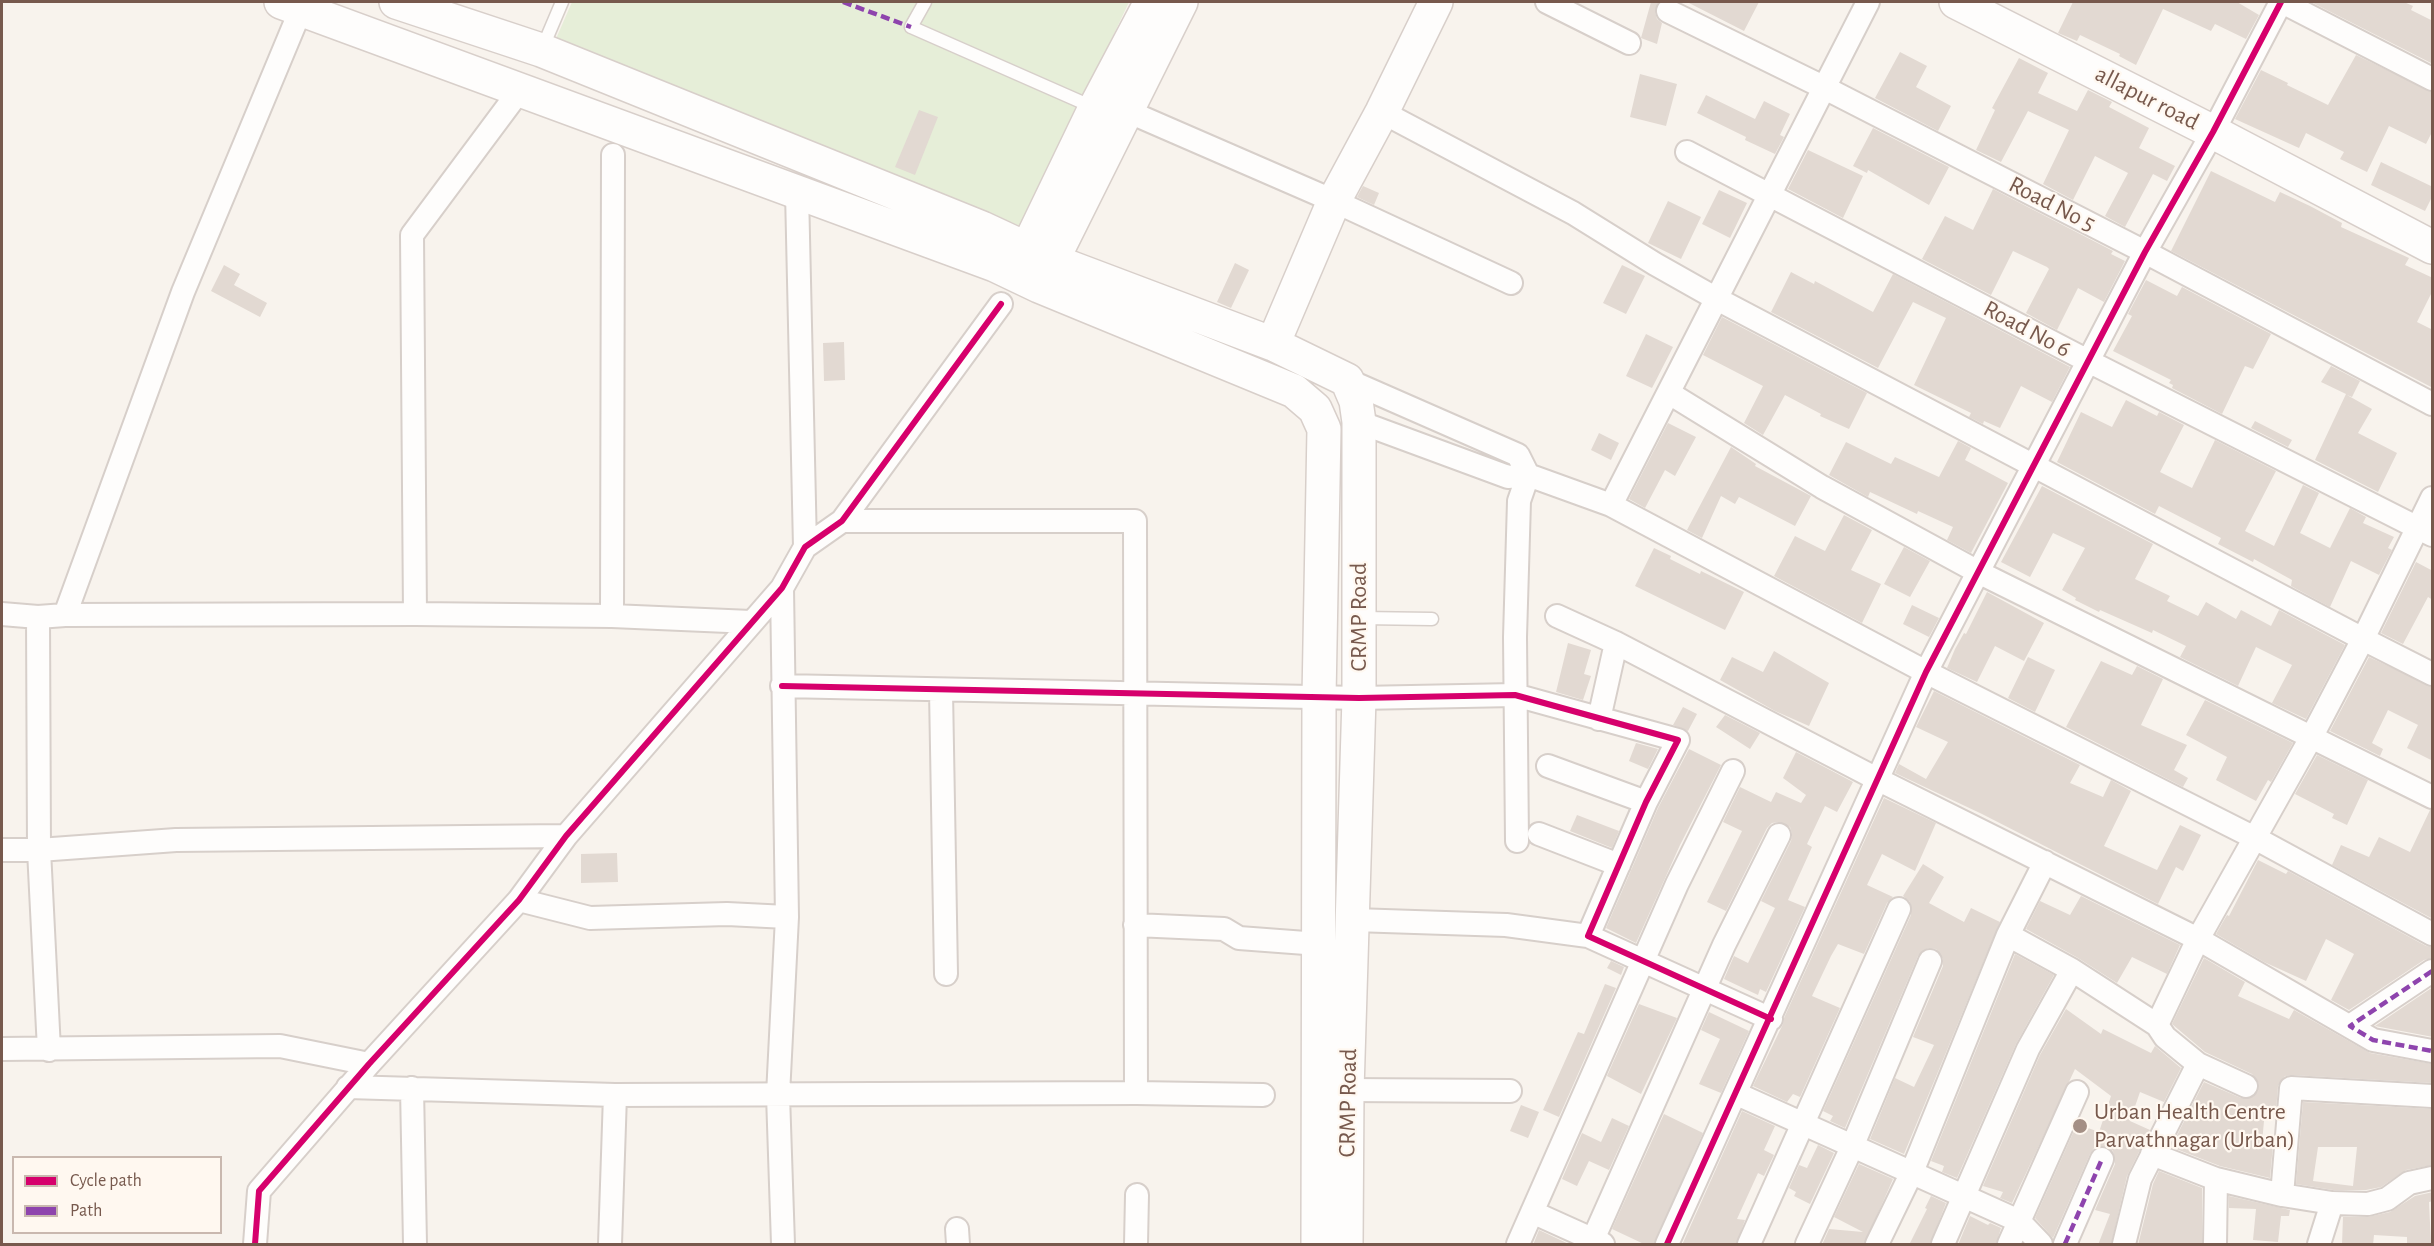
<!DOCTYPE html>
<style>
body{margin:0}
#map{position:relative;width:2434px;height:1246px;overflow:hidden;background:#f8f3ed;font-family:"Alegreya Sans",sans-serif}
canvas{display:block}
.frame{position:absolute;inset:0;border:3px solid #77594d;pointer-events:none}
.legend{position:absolute;left:12px;top:1156px;width:210px;height:78px;box-sizing:border-box;background:#fff8f0;border:2px solid #c9b8af;margin:0;padding:8px 10px;list-style:none;font-size:18px;color:#77594d}
.legend li{display:flex;align-items:center;gap:12px;height:30px}
.legend b{width:30px;border:2px solid #c9b8af}
</style>
<div id="map">
<canvas width="2434" height="1246"></canvas>
<div class="frame"></div>
<ul class="legend">
<li><b style="height:8px;background:#d6006c"></b>Cycle path</li>
<li><b style="height:8px;background:#8e44ad"></b>Path</li>
</ul>
</div>
<script>
const g = document.querySelector('canvas').getContext('2d');
g.lineJoin = 'round';
function fill(path, color) { g.fillStyle = color; g.fill(path, 'evenodd'); }
const toPath = rows => new Path2D(rows.map(r => 'M' + r).join(''));
function strokePath(path, color, width, dash) { g.strokeStyle = color; g.lineWidth = width; g.lineCap = dash ? 'butt' : 'round'; g.setLineDash(dash || []); g.stroke(path); }
function label(font, color, halo, rows, align = 'center') {
  g.font = font + ' "Alegreya Sans",sans-serif'; g.lineWidth = 4.5; g.setLineDash([]); g.textBaseline = 'middle'; g.strokeStyle = halo; g.fillStyle = color; for (const [text, x, y, turn = 0] of rows) {
    g.save(); g.translate(x, y); g.rotate((+turn || 0) * Math.PI / 180); g.textAlign = isNaN(turn) ? turn : align; if (halo) g.strokeText(text, 0, 0); g.fillText(text, 0, 0); g.restore();
  }
}
fill(toPath([
 [572,2,1129,2,1023,227,555,41]
]), '#e6eed8');
fill(toPath([
 [1651,2,1659,2,1655,12,1657,19,1662,23,1657,44,1641,38],
 [1687,2,1759,2,1744,31],
 [2073,2,2237,2,2259,15,2246,39,2215,24,2211,31,2163,9,2136,65,2119,56,2120,54,2080,35,2077,41,2058,33],
 [2311,2,2404,2,2413,6,2411,10,2433,21,2433,64],
 [1900,52,1927,66,1916,87,1951,106,1938,131,1875,98],
 [2356,55,2433,92,2433,130,2426,144,2389,126,2367,172,2340,159,2344,152,2306,133,2299,148,2235,119,2261,70,2288,83,2287,85,2328,105],
 [2019,58,2048,73,2038,93,2077,111,2088,90,2112,102,2109,107,2149,128,2139,148,2175,166,2167,181,2153,174,2125,227,2105,216,2128,173,2095,156,2073,200,2043,184,2069,130,2028,111,2001,162,1976,150,1995,110,1992,108],
 [1640,74,1677,84,1666,126,1630,117],
 [1706,95,1755,119,1764,101,1790,114,1780,135,1784,137,1775,154,1745,140,1746,137,1697,113],
 [919,110,938,117,915,175,895,167],
 [1873,128,1949,167,1929,205,1868,170,1867,173,1853,166],
 [1808,150,1863,176,1843,218,1788,189],
 [2381,162,2433,187,2433,195,2425,211,2371,185],
 [2211,171,2275,202,2280,192,2310,206,2342,223,2341,227,2409,258,2405,265,2433,278,2433,290,2417,322,2433,330,2433,388,2171,251],
 [1363,186,1379,193,1374,205,1357,197],
 [1993,189,2113,251,2111,254,2125,261,2104,302,2078,288,2057,330,2026,313,2049,269,2047,267,2013,251,1991,295,1922,259,1945,216,1973,230],
 [1719,190,1747,203,1730,238,1702,224],
 [1668,201,1701,217,1681,259,1648,243],
 [1235,263,1249,270,1231,308,1217,302],
 [224,265,240,274,234,285,267,303,260,317,211,291],
 [1622,265,1645,276,1626,314,1603,303],
 [1791,272,1814,284,1815,281,1873,312,1893,274,2070,367,2052,402,2021,386,2000,428,1984,421,1983,424,1969,417,1971,413,1914,385,1946,318,1913,302,1878,368,1771,312],
 [2146,280,2177,296,2182,287,2271,334,2253,369,2245,366,2222,414,2172,388,2173,385,2169,383,2171,380,2113,351,2132,316,2128,314],
 [1722,317,1867,393,1849,429,1820,416,1821,414,1785,395,1763,435,1744,423,1763,386,1703,355],
 [1646,334,1673,347,1652,388,1626,376],
 [844,342,845,380,824,381,823,343],
 [2331,366,2360,381,2352,397,2347,395,2372,409,2358,433,2397,453,2378,492,2315,460,2346,394,2321,382],
 [2126,400,2157,416,2159,412,2184,425,2160,472,2192,488,2215,440,2276,471,2245,531,2274,546,2303,485,2319,493,2300,533,2330,548,2350,508,2366,517,2363,523,2394,537,2388,548,2392,550,2379,575,2351,561,2330,607,2291,586,2292,580,2254,559,2253,562,2218,544,2221,538,2159,506,2155,514,2057,462,2081,412,2112,427],
 [2255,421,2292,440,2288,447,2251,428],
 [1668,423,1696,437,1675,476,1665,470,1645,508,1629,499],
 [1599,433,1619,443,1611,460,1591,450],
 [1958,441,1971,448,1965,460,2008,483,1971,553,1947,540,1953,527,1918,511,1917,514,1870,492,1868,497,1829,475,1846,442,1891,464,1895,457,1939,477],
 [1731,447,1756,464,1755,466,1811,496,1795,526,1739,497,1735,504,1721,496,1702,538,1687,530],
 [2042,486,2153,544,2135,579,2170,596,2167,601,2198,616,2206,602,2236,619,2241,610,2271,626,2279,610,2345,645,2306,719,2272,703,2292,665,2256,647,2238,686,2180,657,2186,646,2153,630,2152,633,2100,610,2099,612,2075,600,2076,598,2062,590,2085,548,2053,533,2030,577,2001,562],
 [1844,515,1872,530,1851,570,1881,584,1862,623,1774,576,1795,536,1825,551],
 [1904,547,1930,561,1910,597,1884,584],
 [1654,548,1671,556,1670,559,1700,574,1701,571,1744,592,1725,630,1635,586],
 [2416,562,2433,571,2433,600,2428,597,2403,644,2381,633],
 [1987,592,2044,623,2024,661,1995,646,1977,682,1947,668,1955,649,1964,633,1966,634],
 [1912,605,1939,618,1929,637,1903,624],
 [1568,643,1591,650,1584,674,1591,676,1583,700,1556,692],
 [1774,651,1829,683,1809,726,1775,711,1720,680,1732,657,1763,672],
 [2028,657,2055,670,2035,712,2008,698],
 [2369,657,2433,687,2433,761,2407,748,2418,725,2388,710,2372,743,2383,749,2380,756,2330,731],
 [2101,661,2132,675,2137,666,2163,679,2141,725,2187,745,2174,770,2188,778,2183,787,2066,727],
 [1934,691,2080,765,2070,783,2103,797,2111,780,2131,791,2104,846,2157,870,2180,825,2201,835,2183,871,2176,867,2158,904,1982,814,1895,773,1899,764,1926,779,1948,742,1916,727],
 [2205,700,2293,743,2271,782,2268,780,2256,801,2216,780,2227,757,2186,735],
 [1683,707,1697,714,1688,731,1673,725],
 [1725,715,1760,733,1750,749,1716,727],
 [1636,743,1658,749,1648,769,1629,761],
 [1689,749,1721,765,1680,845,1636,943,1606,928,1658,808],
 [1796,752,1853,782,1837,812,1825,806,1807,844,1812,847,1788,900,1805,907,1766,992,1760,989,1758,995,1724,979,1734,956,1748,963,1775,908,1761,901,1791,841,1792,834,1790,827,1779,822,1772,823,1767,828,1726,911,1707,902,1742,831,1723,822,1740,787,1771,802,1776,792,1801,803,1806,795,1783,778],
 [2317,755,2368,780,2347,825,2332,818,2334,814,2295,794],
 [1884,798,1936,823,1915,871,1882,854,1867,885,1893,897,1887,903,1864,954,1838,944,1831,956,1812,996,1840,1008,1800,1097,1793,1094,1787,1102,1753,1086,1783,1024,1784,1018],
 [2430,810,2433,810,2433,919,2332,865,2341,845,2369,857,2379,837,2410,852],
 [1577,815,1619,831,1612,848,1570,831],
 [617,853,618,882,581,883,581,854],
 [2258,860,2286,874,2288,871,2426,946,2433,947,2433,958,2424,960,2349,1010,2331,1000,2354,954,2326,939,2306,981,2264,962,2216,934,2227,915,2229,916],
 [1923,864,1944,877,1929,903,1964,922,1971,908,2000,922,1904,1154,1870,1139,1895,1078,1914,1087,1934,1045,1913,1037,1943,966,1943,959,1936,949,1928,948,1918,956,1845,1128,1830,1121,1833,1116,1823,1111,1911,915,1910,902,1903,896],
 [2081,896,2180,945,2167,974,2132,957,2117,983,2078,958,2026,929,2040,901,2070,915],
 [2015,954,2054,975,2016,1044,1957,1178,1942,1172,1944,1166,1931,1161],
 [2204,958,2245,982,2238,996,2289,1019,2294,1010,2370,1053,2433,1064,2433,1083,2292,1075,2285,1076,2278,1086,2276,1111,2265,1110,2262,1143,2273,1144,2270,1178,2220,1166,2171,1147,2204,1082,2241,1098,2253,1097,2258,1091,2259,1084,2252,1074,2205,1052,2172,1024],
 [1611,961,1624,967,1621,975,1607,968],
 [1605,984,1616,988,1559,1117,1543,1110,1578,1032,1584,1034],
 [2433,987,2433,1037,2375,1026],
 [1639,1004,1677,1018,1641,1094,1607,1076],
 [2066,1009,2101,1034,2103,1029,2151,1053,2155,1046,2181,1068,2164,1102,2140,1092,2130,1121,2150,1130,2127,1176,2111,1245,2098,1245,2110,1214,2095,1210,2115,1164,2113,1151,2107,1146,2094,1148,2090,1154,2053,1238,2035,1218,2077,1124,2099,1132,2111,1096,2075,1069,2012,1203,2000,1198,2003,1192,1983,1186,2040,1055],
 [1709,1012,1749,1031,1721,1093,1699,1084,1720,1039,1701,1030],
 [2303,1102,2433,1109,2433,1165,2406,1170,2381,1187,2366,1190,2333,1190,2296,1184],
 [2318,1147,2357,1147,2353,1186,2313,1181],
 [1521,1105,1539,1112,1528,1138,1510,1131],
 [1742,1111,1775,1126,1764,1150,1774,1155,1764,1176,1758,1173,1737,1219,1745,1220,1736,1245,1682,1245],
 [1664,1114,1703,1133,1654,1245,1646,1245,1612,1229],
 [1612,1118,1629,1126,1609,1170,1589,1161,1577,1186,1562,1179,1582,1133,1601,1142],
 [1818,1145,1834,1153,1810,1204,1794,1196,1796,1192,1789,1188,1799,1165,1807,1168],
 [1859,1164,1893,1179,1864,1245,1822,1245,1829,1229,1863,1232,1834,1217],
 [2159,1171,2202,1188,2202,1245,2138,1245,2153,1184],
 [2433,1192,2433,1201,2429,1202,2431,1244,2407,1245,2407,1237,2374,1235,2373,1245,2342,1245,2343,1217,2368,1217,2390,1212,2415,1196],
 [1931,1196,1946,1203,1930,1245,1909,1245,1927,1209,1925,1208],
 [2229,1196,2290,1210,2289,1216,2281,1216,2278,1242,2253,1240,2256,1209,2229,1208],
 [1970,1216,1988,1225,1990,1223,2001,1228,1996,1245,1958,1245],
 [1539,1230,1571,1245,1533,1245]
]), '#e2d9d2');
const lane = toPath([
 [925,2,911,27,1095,108],
 [542,49,562,2],
 [1361,618,1432,619]
]);
const street = toPath([
 [1547,2,1629,43],
 [2282,2,2432,79],
 [1668,11,1823,87,2145,252,2432,404],
 [1127,111,1334,201,1511,283],
 [1382,112,1573,213,1655,264,1717,299,2363,639,2432,674],
 [1687,152,2088,361,2432,535],
 [797,192,805,547],
 [1347,380,1518,455,1528,475,1519,501,1515,637,1517,841],
 [1669,393,1822,487,1980,573,2432,797],
 [1359,422,1508,477,1528,475,1611,505,1926,672,2255,838,2432,934],
 [1611,505,1868,2],
 [842,521,1135,521,1136,1093],
 [782,588,787,917,778,1095,783,1244],
 [2,614,38,617,65,615,415,614,612,616,751,622],
 [415,614,412,235,520,90],
 [65,615,183,292,301,9],
 [612,616,613,155],
 [1557,616,1616,643,1877,779,2198,939,2373,1040,2432,1051],
 [38,617,39,850,49,1050],
 [782,686,1359,698,1515,695,1678,740,1646,802,1588,936,1771,1019],
 [941,691,946,974],
 [1599,719,1616,643],
 [1548,766,1646,802],
 [1539,834,1619,865],
 [2,850,39,850,176,840,566,836],
 [519,900,590,918,727,914,787,917],
 [1354,920,1506,925,1588,936],
 [1135,925,1224,929,1239,938,1319,944],
 [2008,935,2072,970,2157,1025],
 [2350,1026,2432,971],
 [2,1049,280,1046,369,1064],
 [2198,1064,2246,1086],
 [348,1087,615,1095,1136,1093,1263,1095],
 [412,1088,415,1244],
 [1347,1090,1510,1091],
 [1737,1094,2019,1221,2041,1244],
 [2152,1154,2216,1179,2282,1195,2291,1088,2432,1096],
 [2282,1195,2332,1203,2368,1204,2387,1199,2409,1183,2432,1178],
 [1532,1212,1603,1244],
 [957,1229,958,1244],
 [255,1244,259,1191,369,1064,519,900,566,836,782,588,805,547,842,521,1001,304],
 [610,1244,615,1095],
 [1136,1244,1137,1195],
 [1518,1244,1677,884,1733,771],
 [1591,1244,1724,945,1779,835],
 [1667,1244,1926,672,2145,252,2213,132,2281,2],
 [1749,1244,1899,909],
 [1807,1244,1852,1147,1930,961],
 [1877,1244,1912,1172,2008,935,2045,862],
 [1943,1244,2028,1049,2072,970],
 [2009,1244,2077,1092],
 [2065,1244,2102,1159],
 [2124,1244,2140,1179,2198,1064,2165,1037,2157,1025,2198,939,2312,736,2363,639,2432,498],
 [2215,1244,2216,1179],
 [2319,1244,2332,1203]
]);
const secondary = toPath([
 [281,2,995,265,1039,286,1294,391,1315,409,1324,429,1319,697,1318,1244],
 [396,2,541,50,982,228,1053,261,1273,344,1347,380,1356,401,1359,422,1359,698,1347,1090,1346,1244],
 [1956,2,2213,132,2432,247],
 [1018,268,1095,108,1151,2],
 [1043,279,1181,2],
 [1273,344,1334,201,1382,112,1436,2]
]);
strokePath(lane, '#d7cfca', 15);
strokePath(street, '#d7cfca', 26);
strokePath(secondary, '#d8cfca', 36);
strokePath(lane, '#fefdfc', 12);
strokePath(street, '#fefdfc', 22);
strokePath(secondary, '#fefdfc', 33);
strokePath(toPath([
 [843,2,911,27],
 [2432,971,2350,1026,2373,1040,2432,1051],
 [2065,1244,2102,1159]
]), '#8e44ad', 4.5, [9, 4.5]);
strokePath(toPath([
 [782,686,1359,698,1515,695,1678,740,1646,802,1588,936,1771,1019],
 [255,1244,259,1191,369,1064,519,900,566,836,782,588,805,547,842,521,1001,304],
 [1667,1244,1926,672,2145,252,2213,132,2281,2]
]), '#d6006c', 6);
for (const [x, y, r, color] of [
 [2080,1126,8,"#a48f85"]
]) { const dot = new Path2D(); dot.arc(x, y, r, 0, 2 * Math.PI); g.fillStyle = color; g.fill(dot); strokePath(dot, '#fff8f0', 2); }
label('24px', '#77594d', '#fff8f0', [
 ["allapur road",2147,98,27],
 ["Road No 5",2052,204,27],
 ["Road No 6",2027,329,28],
 ["CRMP Road",1359,617,-90],
 ["CRMP Road",1348,1103,-89]
]);
label('24px', '#77594d', '#fff8f0', [
 ["Urban Health Centre",2094,1112],
 ["Parvathnagar (Urban)",2094,1140]
], 'left');
</script>
